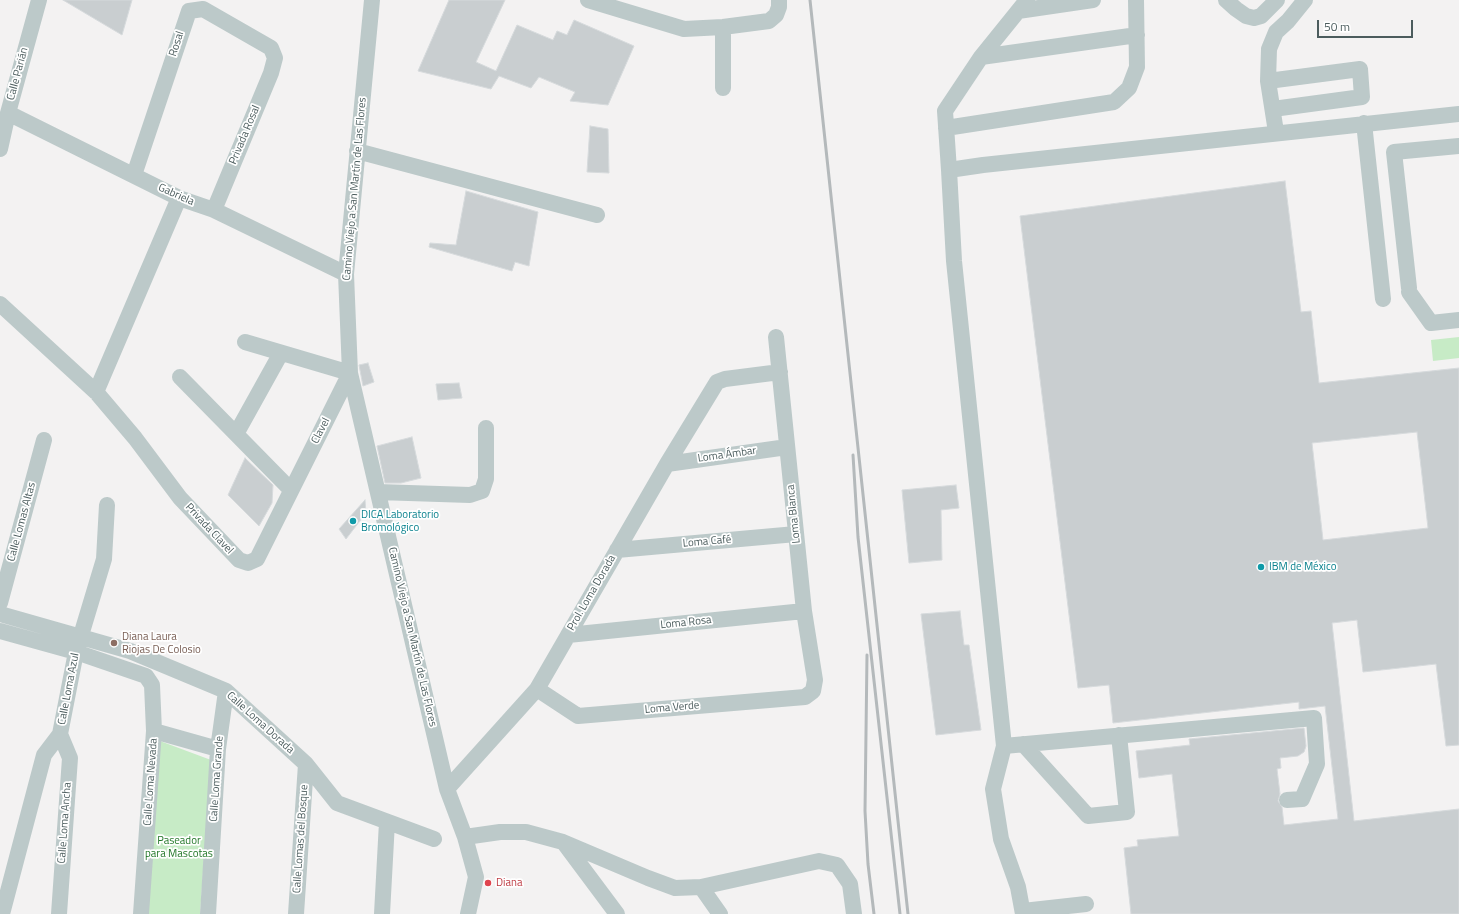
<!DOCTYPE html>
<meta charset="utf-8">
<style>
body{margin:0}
#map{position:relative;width:1459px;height:914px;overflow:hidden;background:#f3f2f2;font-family:"Titillium Web",sans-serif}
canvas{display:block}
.scale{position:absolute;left:1317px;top:20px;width:96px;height:18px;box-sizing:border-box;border:2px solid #4b5c5d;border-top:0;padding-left:5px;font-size:12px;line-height:14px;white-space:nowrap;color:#4b5c5d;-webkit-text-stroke:3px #fff;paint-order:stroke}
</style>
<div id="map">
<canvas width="1459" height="914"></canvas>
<div class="scale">50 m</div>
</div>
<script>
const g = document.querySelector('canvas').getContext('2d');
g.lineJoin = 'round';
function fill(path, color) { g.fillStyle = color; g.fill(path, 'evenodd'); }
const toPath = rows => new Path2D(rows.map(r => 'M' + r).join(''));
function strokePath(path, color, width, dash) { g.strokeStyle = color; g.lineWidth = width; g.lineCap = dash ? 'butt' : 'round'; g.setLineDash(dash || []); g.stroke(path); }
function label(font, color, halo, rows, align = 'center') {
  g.font = font + ' "Titillium Web",sans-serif'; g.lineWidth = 3.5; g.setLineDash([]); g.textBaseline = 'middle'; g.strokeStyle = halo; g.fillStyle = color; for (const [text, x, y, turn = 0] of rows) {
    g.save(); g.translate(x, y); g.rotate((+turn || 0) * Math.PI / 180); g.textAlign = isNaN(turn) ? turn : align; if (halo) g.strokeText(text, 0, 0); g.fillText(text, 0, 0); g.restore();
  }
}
fill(toPath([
 [1459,337,1459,358,1433,361,1431,340],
 [160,741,211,760,200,914,148,914]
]), '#c7ebc6');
const building = toPath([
 [63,0,132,0,122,35,63,0],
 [449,0,505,0,476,62,496,71,517,25,553,40,557,31,567,35,574,20,634,46,608,105,570,101,575,92,539,77,531,88,499,76,491,89,418,71,449,0],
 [590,126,608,129,609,173,587,172,590,126],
 [1285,181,1301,312,1311,311,1319,383,1459,368,1459,745,1446,746,1436,664,1363,672,1357,620,1332,623,1354,821,1459,809,1459,914,1131,914,1124,848,1138,846,1137,840,1179,836,1172,774,1139,778,1136,751,1190,745,1189,739,1304,728,1306,746,1304,752,1298,756,1280,758,1281,768,1277,769,1280,794,1278,801,1282,807,1284,825,1338,819,1325,706,1299,709,1299,702,1113,723,1109,685,1078,688,1020,216,1285,181],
 [1417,432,1428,528,1323,540,1312,443,1417,432],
 [466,191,538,212,529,266,515,262,512,271,429,247,430,243,456,245,466,191],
 [368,363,374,382,363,386,359,365,368,363],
 [459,383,462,398,438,400,436,384,459,383],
 [412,437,421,478,401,483,385,483,377,446,412,437],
 [245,458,273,485,272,503,259,526,228,495,245,458],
 [956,485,959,508,941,510,942,560,909,563,902,490,956,485],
 [365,500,366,513,346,539,339,529,365,500],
 [960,611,964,645,969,645,981,730,936,735,921,614,960,611]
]);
fill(building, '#c9ced0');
strokePath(building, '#d6dadc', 1);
strokePath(toPath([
 [372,0,346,274,350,373,447,789,465,837,476,877,468,914],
 [588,0,684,29,723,27,769,21,776,15,779,7,779,0],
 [1226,0,1236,9,1246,16,1254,18,1261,16,1277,0],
 [1018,11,1093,0],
 [981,57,1137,35],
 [1268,81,1360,69,1362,97,1273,109],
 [723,88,723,27],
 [8,113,179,198,214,210,346,274],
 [1364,123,1383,299],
 [946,128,1114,102,1129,88,1137,67,1136,0],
 [1276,132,1268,81,1269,49,1276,32,1288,21,1305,0],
 [0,149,8,113,39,0],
 [357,151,597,215],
 [949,170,945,111,981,57,1027,0],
 [134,175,189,11,203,9,271,48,275,58,271,73,214,210],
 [1409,288,1394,152,1459,146],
 [1409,292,1431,323,1459,320],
 [0,304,96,392,135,438,180,498,239,560,248,563,257,559,350,373,245,342],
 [180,377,291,490],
 [96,392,179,198],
 [236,434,281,353],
 [667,464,787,447],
 [378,492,470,495,482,491,486,479,486,428],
 [617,550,796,534],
 [0,603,44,440],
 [0,614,130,651,226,691,306,764,337,803,434,839],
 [0,631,76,652,146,676,152,685,154,731,141,914],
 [568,635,804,611],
 [537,689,578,716,805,697,813,691,815,680,804,611,776,337],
 [154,731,218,749],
 [1023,744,1088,816,1127,812,1119,735],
 [1004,746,1314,718,1317,764,1302,799,1287,800],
 [447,789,537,689,667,464,717,382,725,379,780,372],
 [465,837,500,832,526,832,563,842,648,878,675,888,701,887,819,861,837,865,850,884,854,914],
 [564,843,617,914],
 [701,887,720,914],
 [1023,911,1086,904],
 [2,914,44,755,60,734,76,652,104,559,107,505],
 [59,914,70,758,60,734],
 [208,914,218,749,226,691],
 [296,914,306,764],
 [382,914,387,822],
 [1023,914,1018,887,1001,839,993,789,1004,746,954,261,949,170,983,165,1459,114]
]), '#bcc9c9', 16);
strokePath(toPath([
 [810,0,908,914],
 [853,455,858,537,900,914],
 [867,655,865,811,868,864,874,914]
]), '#b4b9bb', 3);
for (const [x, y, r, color] of [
 [353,521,4,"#0f9aa8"],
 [1261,567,4,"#0f9aa8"],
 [114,643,4,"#8d6e63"],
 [488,883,4,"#e0444e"]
]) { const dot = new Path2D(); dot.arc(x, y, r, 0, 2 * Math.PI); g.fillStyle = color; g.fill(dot); strokePath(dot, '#fff', 1.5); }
label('11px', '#4b5c5d', '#fff', [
 ["Rosal",177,44,-72],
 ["Calle Parián",18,74,-75],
 ["Privada Rosal",245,135,-67],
 ["Camino Viejo a San Martín de Las Flores",355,189,-85],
 ["Gabriela",176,195,24],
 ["Clavel",321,431,-63],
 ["Loma Ámbar",727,455,-8],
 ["Loma Blanca",794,514,-96],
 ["Calle Lomas Altas",22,522,-75],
 ["Privada Clavel",209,529,47],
 ["Loma Café",707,542,-5],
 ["Prol. Loma Dorada",592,593,-60],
 ["Loma Rosa",686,623,-6],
 ["Camino Viejo a San Martín de Las Flores",412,637,77],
 ["Calle Loma Azul",69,689,-79],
 ["Loma Verde",672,708,-5],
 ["Calle Loma Dorada",260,723,42],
 ["Calle Loma Grande",217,779,-86],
 ["Calle Loma Nevada",151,782,-86],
 ["Calle Loma Ancha",65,823,-86],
 ["Calle Lomas del Bosque",301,839,-86]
]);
label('11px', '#0d838f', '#fff', [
 ["DICA Laboratorio",361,515],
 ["Bromológico",361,528],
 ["IBM de México",1269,567]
], 'left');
label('11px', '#785e54', '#fff', [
 ["Diana Laura",122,637],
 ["Riojas De Colosio",122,650]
], 'left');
label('11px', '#227728', '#fff', [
 ["Paseador",179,841],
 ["para Mascotas",179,854]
]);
label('11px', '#be3a42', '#fff', [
 ["Diana",496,883]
], 'left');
</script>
